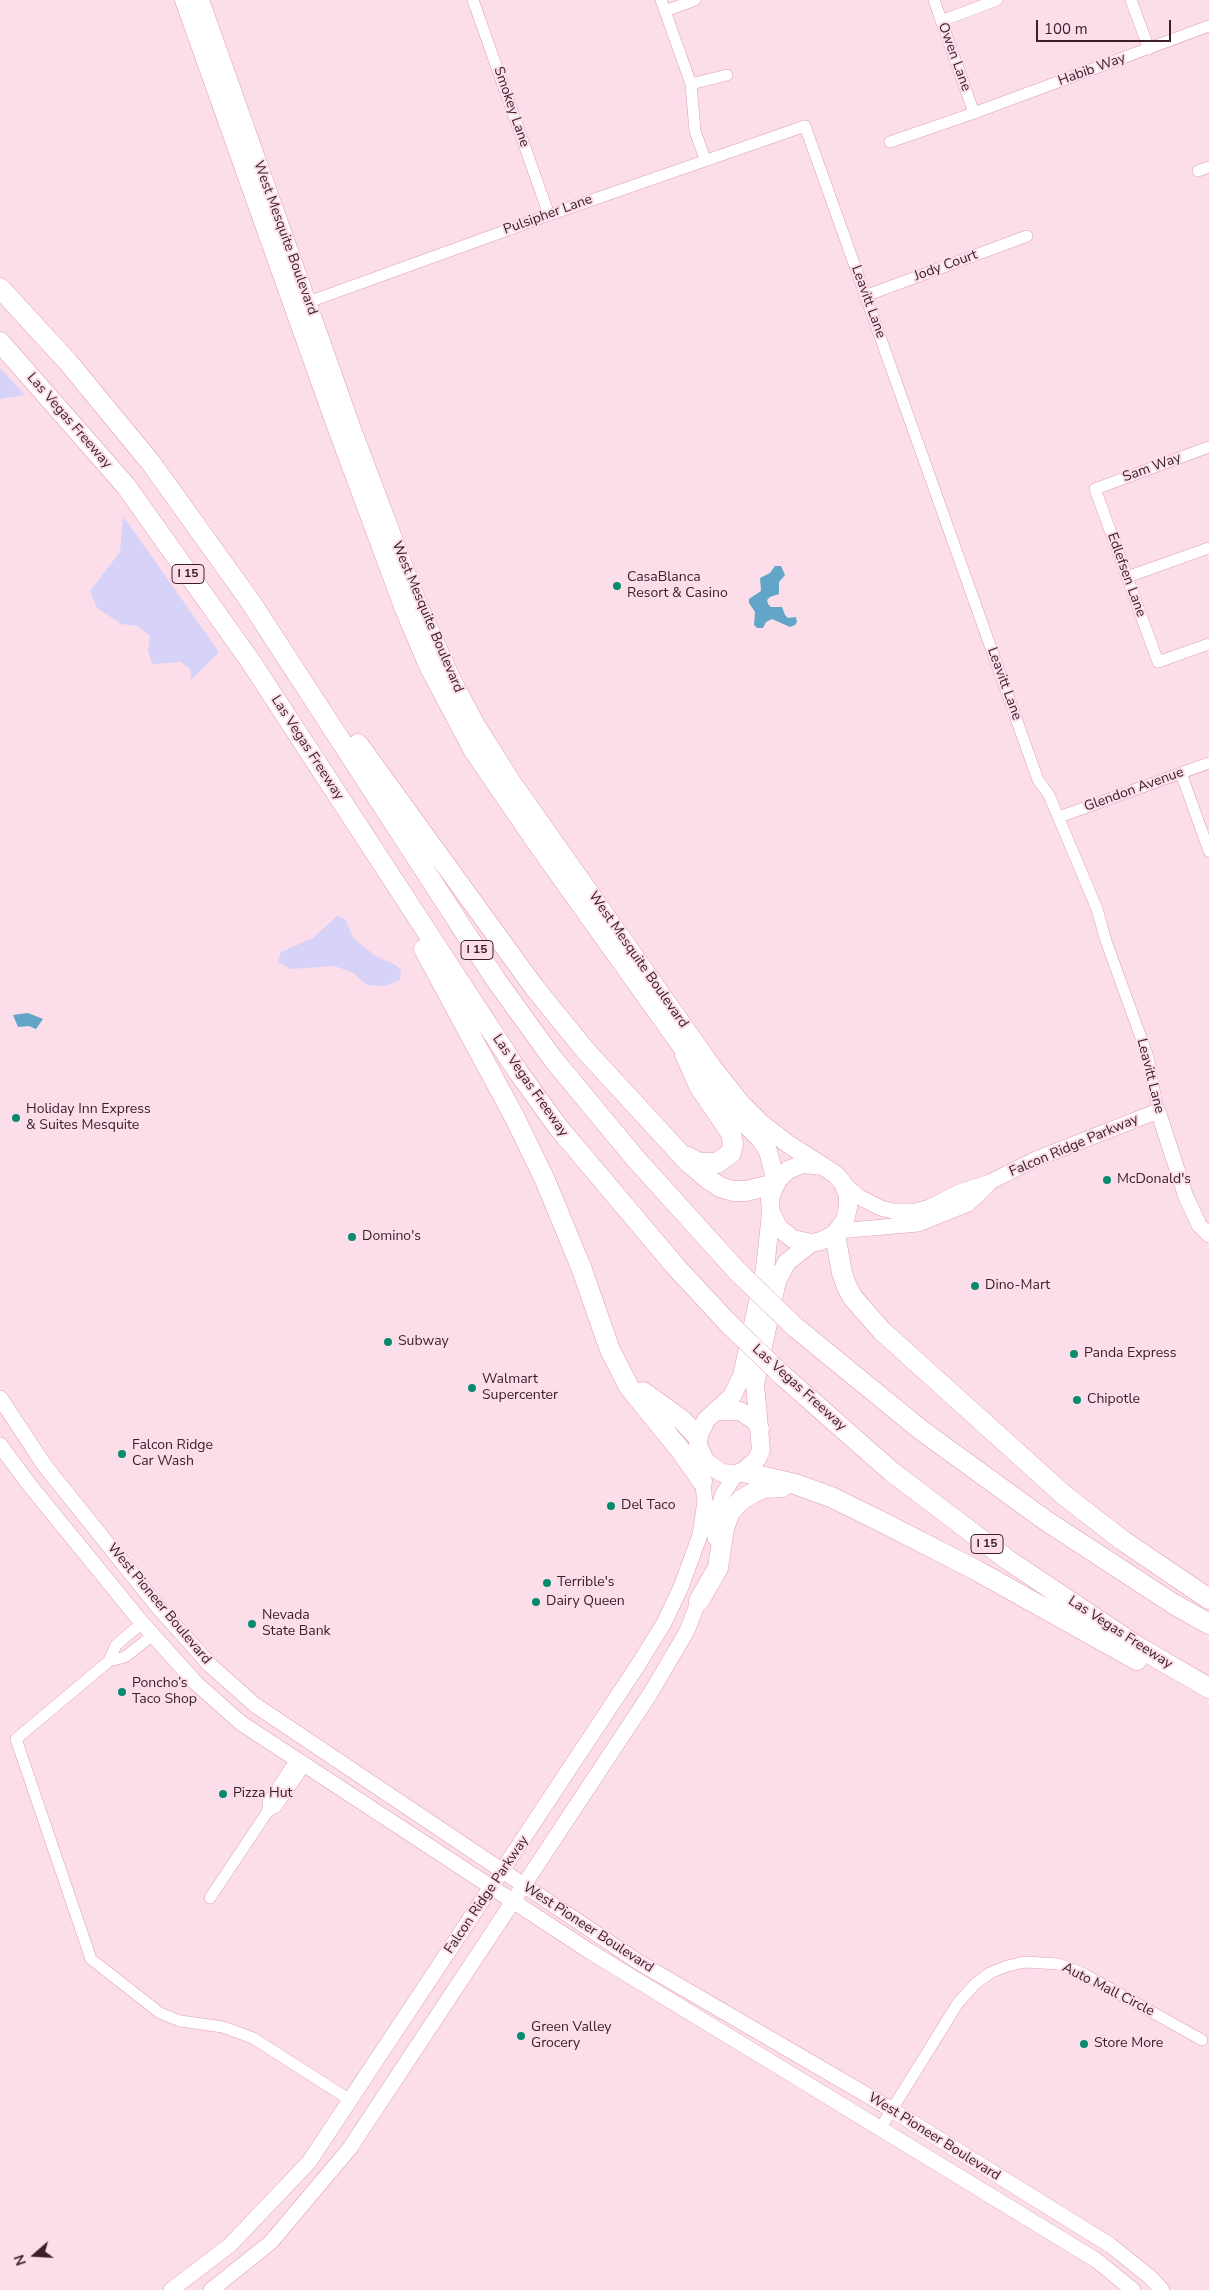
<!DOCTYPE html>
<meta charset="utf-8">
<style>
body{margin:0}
#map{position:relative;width:1209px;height:2290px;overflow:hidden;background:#fbdeea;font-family:"Nunito Sans",sans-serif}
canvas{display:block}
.north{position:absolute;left:10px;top:2230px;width:50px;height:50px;-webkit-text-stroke:4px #fbdeea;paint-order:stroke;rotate:251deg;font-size:14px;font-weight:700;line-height:20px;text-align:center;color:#3b202c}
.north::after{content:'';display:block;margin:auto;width:18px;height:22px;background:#3b202c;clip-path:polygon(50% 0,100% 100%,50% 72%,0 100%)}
.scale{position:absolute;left:1036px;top:20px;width:135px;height:22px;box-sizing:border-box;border:2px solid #3b202c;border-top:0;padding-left:6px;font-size:15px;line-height:18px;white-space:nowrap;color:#3b202c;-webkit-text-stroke:4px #fbdeea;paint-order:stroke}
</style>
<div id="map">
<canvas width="1209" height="2290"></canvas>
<div class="north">N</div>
<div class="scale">100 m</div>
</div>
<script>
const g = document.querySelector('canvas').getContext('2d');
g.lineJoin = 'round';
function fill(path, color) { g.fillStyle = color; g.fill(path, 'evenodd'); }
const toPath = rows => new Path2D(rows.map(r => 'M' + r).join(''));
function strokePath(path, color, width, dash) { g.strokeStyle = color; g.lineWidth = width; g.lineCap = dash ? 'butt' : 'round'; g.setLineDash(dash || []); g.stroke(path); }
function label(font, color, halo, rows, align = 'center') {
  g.font = font + ' "Nunito Sans",sans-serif'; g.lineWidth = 4; g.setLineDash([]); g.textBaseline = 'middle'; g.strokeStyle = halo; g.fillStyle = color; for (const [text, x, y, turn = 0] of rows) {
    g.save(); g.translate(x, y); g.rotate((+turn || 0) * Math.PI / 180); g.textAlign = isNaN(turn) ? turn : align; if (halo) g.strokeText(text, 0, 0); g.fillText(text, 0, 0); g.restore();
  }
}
fill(toPath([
 [0,368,25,395,0,399],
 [123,516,219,652,191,680,190,669,181,662,152,664,148,650,150,636,137,626,121,624,97,608,90,591,120,552],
 [337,916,345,919,354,939,377,957,396,965,401,971,400,980,385,986,367,985,352,972,334,966,291,969,278,962,281,952,313,938]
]), '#d7d2f7');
fill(toPath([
 [775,566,781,566,785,575,779,582,779,594,770,597,767,600,768,604,771,607,782,607,785,615,788,618,796,617,797,622,795,625,790,627,772,619,766,622,763,628,757,628,754,625,755,612,749,603,749,599,761,591,760,578,770,573],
 [28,1013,43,1019,36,1029,29,1026,18,1027,13,1015]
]), '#61a5c8');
const minor = toPath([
 [473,0,549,215],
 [661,0,691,84,695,131,705,159],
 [934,0,974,113],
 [1131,0,1149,49],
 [665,11,695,0],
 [941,21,997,0],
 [691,84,727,75],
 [890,142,974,113,1209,26],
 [1198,171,1209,167],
 [865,296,1027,236],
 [303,304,549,215,805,126,1038,780,1049,795,1097,909,1106,941,1148,1057,1158,1111],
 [1209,447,1095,489,1158,662,1209,644],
 [1127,577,1209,548],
 [1181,773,1209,851],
 [1059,817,1209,763],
 [142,1623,116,1645,109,1661,16,1739,91,1959,160,2013,180,2021,223,2027,253,2038,350,2100],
 [109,1661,125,1657,153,1635],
 [268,1811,268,1802,296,1759],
 [210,1898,268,1811,276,1807,305,1765],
 [881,2127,958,2003,975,1984,990,1973,1007,1966,1025,1962,1058,1964,1084,1974,1202,2040]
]);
const secondary = toPath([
 [843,1183,859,1197,881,1208,892,1211,916,1211,930,1207,959,1192,990,1182,1036,1159,1158,1111,1186,1197,1199,1225,1209,1235],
 [838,1231,918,1224,968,1204,988,1185],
 [0,1398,45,1466,159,1608,211,1666,255,1705,640,1963,884,2105,1110,2245,1150,2277,1162,2290],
 [0,1445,28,1483,142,1623,196,1683,241,1723,589,1951,1096,2260,1133,2290],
 [715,1538,717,1511,723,1494,736,1474],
 [171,2290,230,2245,309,2162,638,1665,664,1623,681,1587,700,1535,705,1501,701,1472],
 [211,2290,271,2242,350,2148,650,1694,687,1631,702,1592]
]);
const primary = toPath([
 [184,0,333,418,404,609,428,666,473,751,538,846,716,1095,760,1139,768,1151,776,1182],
 [200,0,352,429,418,604,452,680,476,725,512,782,711,1065,741,1103,761,1123,788,1144,835,1174,843,1183,848,1195,848,1208,845,1220,835,1234,821,1241,811,1243,793,1239,779,1228,771,1213],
 [811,1243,787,1262,777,1281,755,1384,761,1450,757,1459,743,1472,736,1474,722,1473,706,1462,698,1446,698,1437,706,1420,732,1396,742,1376,765,1269,771,1213,770,1198,776,1182,788,1170,803,1164,823,1166],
 [717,1411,740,1411,755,1421,760,1429]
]);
const motorway = toPath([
 [0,288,68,362,151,463,250,601,496,980,553,1059,635,1158,738,1272],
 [0,342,126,486,251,662,519,1073,558,1127,676,1267,728,1323],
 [358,744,534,987,585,1050,688,1162,708,1179,720,1187,733,1191,746,1191,775,1184],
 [424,949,515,1118,545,1180,581,1267,610,1350,629,1387,681,1451,702,1481],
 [685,1054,699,1086,731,1133,733,1144,731,1153,717,1163,699,1163,688,1157],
 [835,1234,842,1273,847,1287,853,1298,882,1331,1065,1496,1122,1540,1209,1599],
 [795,1327,921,1430,1045,1520,1172,1603,1209,1624],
 [782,1375,892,1472,1008,1560,1140,1648,1209,1688],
 [643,1392,682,1420,698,1437],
 [743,1472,795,1484,831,1497,878,1520,974,1569,1137,1660],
 [699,1601,718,1568,724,1528,730,1512,741,1500,753,1493,764,1488,782,1487]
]);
strokePath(minor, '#e29dbb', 12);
strokePath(secondary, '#e29dbb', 16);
strokePath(primary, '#e29dbb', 19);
strokePath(motorway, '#e29dbb', 21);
strokePath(minor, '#fff', 11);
strokePath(secondary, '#fff', 15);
strokePath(primary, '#fff', 18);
strokePath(motorway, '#fff', 20);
const motorwayBridge = toPath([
 [738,1272,795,1327],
 [728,1323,782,1375]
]);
strokePath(motorwayBridge, '#e29dbb', 21, []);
strokePath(motorwayBridge, '#fff', 20);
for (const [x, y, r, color] of [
 [617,586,5,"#098a6e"],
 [16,1118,5,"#098a6e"],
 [1107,1180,5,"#098a6e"],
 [352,1237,5,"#098a6e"],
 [975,1286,5,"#098a6e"],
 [388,1342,5,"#098a6e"],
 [1074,1354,5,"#098a6e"],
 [472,1388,5,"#098a6e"],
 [1077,1400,5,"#098a6e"],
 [122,1454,5,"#098a6e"],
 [611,1506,5,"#098a6e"],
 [547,1583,5,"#098a6e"],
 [536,1602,5,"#098a6e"],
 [252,1624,5,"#098a6e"],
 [122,1692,5,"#098a6e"],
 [223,1794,5,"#098a6e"],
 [521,2036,5,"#098a6e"],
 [1084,2044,5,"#098a6e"]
]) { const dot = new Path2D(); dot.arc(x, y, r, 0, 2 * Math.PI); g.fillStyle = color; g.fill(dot); strokePath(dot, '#fbdeea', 2); }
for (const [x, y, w] of [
 [188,574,32],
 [477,950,32],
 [987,1544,32]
]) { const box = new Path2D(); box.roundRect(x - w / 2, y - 9.5, w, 19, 4); g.fillStyle = '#fbdeea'; g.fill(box); strokePath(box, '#3b202c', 1); }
label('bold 12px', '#3b202c', null, [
 ["I 15",188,574],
 ["I 15",477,950],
 ["I 15",987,1544]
]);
label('14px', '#3b202c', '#fbdeea', [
 ["Owen Lane",954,57,70],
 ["Habib Way",1092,70,-20],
 ["Smokey Lane",511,107,71],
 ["Pulsipher Lane",548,215,-20],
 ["West Mesquite Boulevard",285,238,70],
 ["Jody Court",946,266,-20],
 ["Leavitt Lane",868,302,70],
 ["Las Vegas Freeway",69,421,49],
 ["Sam Way",1152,468,-20],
 ["Edlefsen Lane",1126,575,70],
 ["West Mesquite Boulevard",427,617,67],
 ["Leavitt Lane",1004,684,70],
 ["Las Vegas Freeway",307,748,57],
 ["Glendon Avenue",1134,790,-20],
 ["West Mesquite Boulevard",638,960,55],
 ["Leavitt Lane",1150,1076,76],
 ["Las Vegas Freeway",530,1086,55],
 ["Falcon Ridge Parkway",1074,1146,-23],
 ["Las Vegas Freeway",799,1388,42],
 ["West Pioneer Boulevard",159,1604,50],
 ["Las Vegas Freeway",1120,1633,33],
 ["Falcon Ridge Parkway",487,1895,-56],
 ["West Pioneer Boulevard",588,1928,33],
 ["Auto Mall Circle",1108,1990,27],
 ["West Pioneer Boulevard",934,2137,32]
]);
label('14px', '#3b202c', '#fbdeea', [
 ["CasaBlanca",627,578],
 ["Resort & Casino",627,594],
 ["Holiday Inn Express",26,1110],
 ["& Suites Mesquite",26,1126],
 ["McDonald's",1117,1180],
 ["Domino's",362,1237],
 ["Dino-Mart",985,1286],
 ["Subway",398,1342],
 ["Panda Express",1084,1354],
 ["Walmart",482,1380],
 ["Supercenter",482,1396],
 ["Chipotle",1087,1400],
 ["Falcon Ridge",132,1446],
 ["Car Wash",132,1462],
 ["Del Taco",621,1506],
 ["Terrible's",557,1583],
 ["Dairy Queen",546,1602],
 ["Nevada",262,1616],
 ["State Bank",262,1632],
 ["Poncho’s",132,1684],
 ["Taco Shop",132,1700],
 ["Pizza Hut",233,1794],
 ["Green Valley",531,2028],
 ["Grocery",531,2044],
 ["Store More",1094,2044]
], 'left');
</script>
